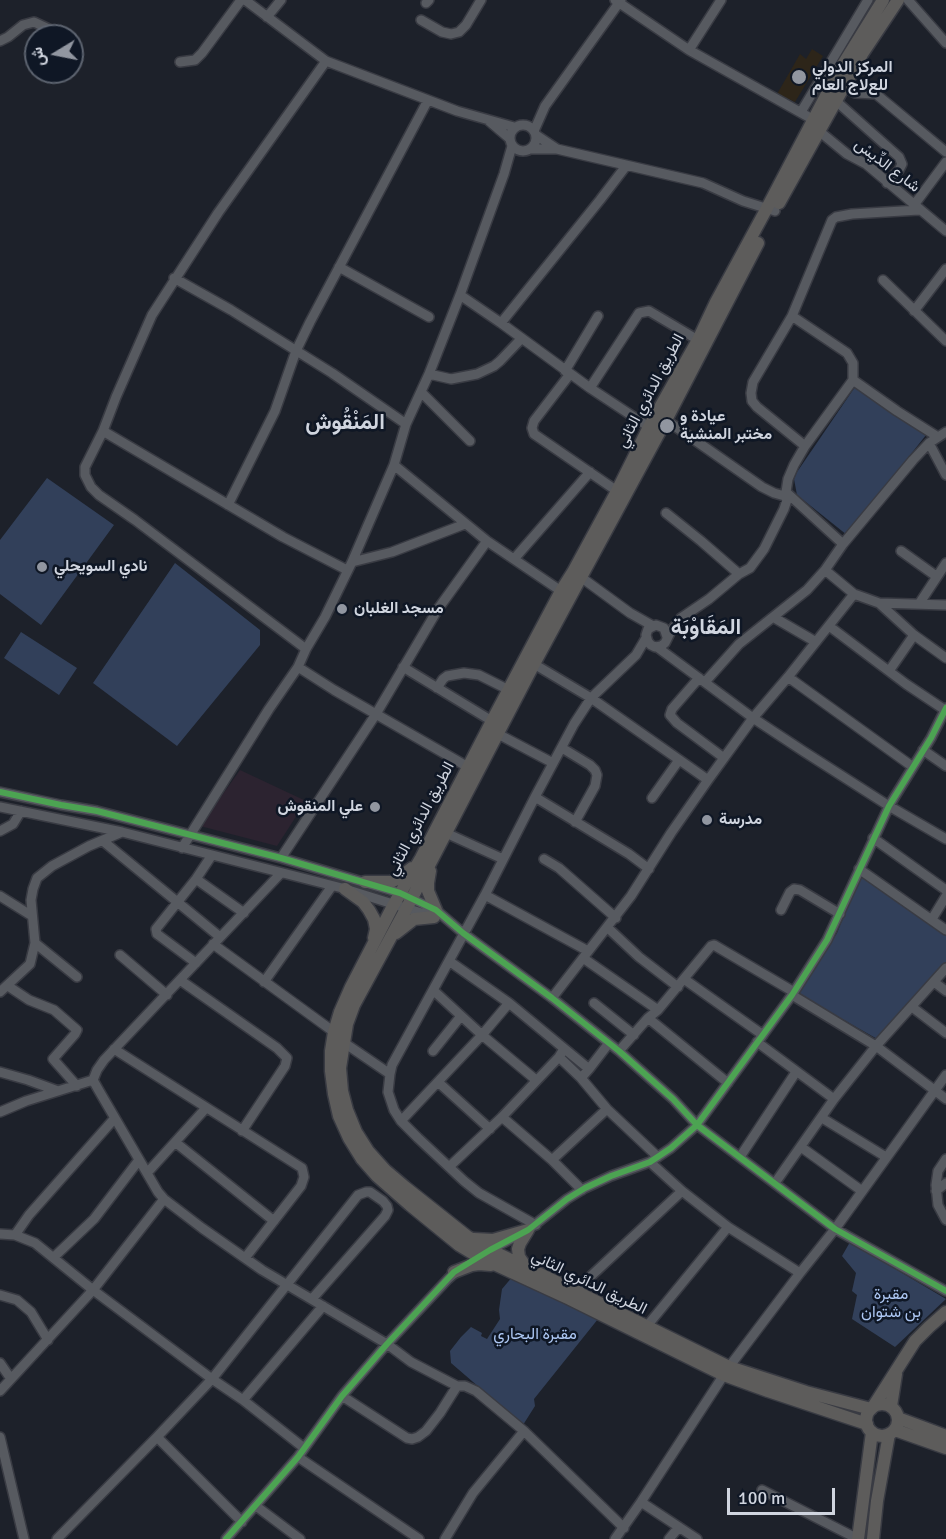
<!DOCTYPE html>
<meta charset="utf-8">
<style>
body{margin:0}
#map{position:relative;width:946px;height:1539px;overflow:hidden;background:#1d212a;font-family:Signika,Vazirmatn,sans-serif}
canvas{display:block}
.north{position:absolute;left:24px;top:24px;width:60px;height:60px;box-sizing:border-box;background:#0f1725;border:2px solid #5c636f;border-radius:50%;rotate:260deg;font-size:16px;font-weight:700;line-height:24px;text-align:center;color:#d0d5df}
.north::after{content:'';display:block;margin:auto;width:21px;height:27px;background:#9196a0;clip-path:polygon(50% 0,100% 100%,50% 72%,0 100%)}
.scale{position:absolute;left:727px;top:1488px;width:108px;height:27px;box-sizing:border-box;border:3px solid #d0d5df;border-top:0;padding-left:8px;font-size:18px;line-height:21px;white-space:nowrap;color:#d0d5df;-webkit-text-stroke:4px #0f1725;paint-order:stroke}
</style>
<div id="map">
<canvas width="946" height="1539"></canvas>
<div class="north">ش</div>
<div class="scale">100 m</div>
</div>
<script>
const g = document.querySelector('canvas').getContext('2d');
g.lineJoin = 'round';
function fill(path, color) { g.fillStyle = color; g.fill(path, 'evenodd'); }
const toPath = rows => new Path2D(rows.map(r => 'M' + r).join(''));
function strokePath(path, color, width, dash) { g.strokeStyle = color; g.lineWidth = width; g.lineCap = dash ? 'butt' : 'round'; g.setLineDash(dash || []); g.stroke(path); }
function label(font, color, halo, rows, align = 'center') {
  g.font = font + ' Signika,Vazirmatn,sans-serif'; g.lineWidth = 5; g.setLineDash([]); g.textBaseline = 'middle'; g.strokeStyle = halo; g.fillStyle = color; for (const [text, x, y, turn = 0] of rows) {
    g.save(); g.translate(x, y); g.rotate((+turn || 0) * Math.PI / 180); g.textAlign = isNaN(turn) ? turn : align; if (halo) g.strokeText(text, 0, 0); g.fillText(text, 0, 0); g.restore();
  }
}
fill(toPath([
 [240,770,306,801,277,846,200,826]
]), '#2c2330');
fill(toPath([
 [812,49,823,56,795,102,777,94,800,54,806,59]
]), '#2d2519');
fill(toPath([
 [855,387,926,435,847,535,797,495,794,479,797,472],
 [47,478,114,525,41,625,0,594,0,540],
 [175,563,260,630,260,645,177,746,93,683],
 [21,632,77,668,59,695,4,658],
 [861,873,946,934,946,962,879,1040,798,994,837,933],
 [850,1242,946,1299,895,1347,852,1319,857,1295,852,1291,856,1273,842,1256],
 [513,1276,598,1319,534,1399,535,1406,523,1425,451,1363,450,1351,461,1337,471,1327,482,1333,481,1336,487,1339,500,1319,499,1310,502,1289]
]), '#32405a');
const minor = toPath([
 [245,0,326,61,457,111,514,127],
 [615,0,689,50,814,120,819,131,847,154,866,164,946,231],
 [908,0,946,43],
 [426,3,429,0],
 [267,17,281,0],
 [421,20,442,32,451,34,459,32,466,25,481,0],
 [0,41,8,37,23,25,34,22,64,36],
 [689,50,721,0],
 [180,62,195,60,202,53,241,0],
 [843,87,855,93,876,94,946,152],
 [836,101,899,157,902,164,899,170,887,183],
 [801,112,868,0],
 [489,121,509,138],
 '510 138a13 13 0 1 1 26 0a13 13 0 1 1-26 0Z',
 [534,131,545,106,621,0],
 [536,135,557,149],
 [530,149,557,149,703,183,743,201,775,211],
 [914,205,946,162],
 [339,267,429,317],
 [174,278,231,310,332,373,406,424],
 [883,280,946,341],
 [460,295,501,323,590,388,649,427],
 [914,311,946,269],
 [501,323,600,200,626,166],
 [565,371,598,316],
 [429,374,451,379,477,374,494,366,500,361,521,339],
 [570,374,534,421,532,428,534,434,617,491],
 [853,380,897,411,938,437],
 [590,388,639,313,649,311,698,340],
 [421,392,470,441],
 [666,420,762,487,774,493,788,497],
 [103,431,283,537,347,570],
 [929,443,946,475],
 [805,446,757,407,752,401,751,393,753,382,792,316,832,220,836,217,852,214,919,210],
 [394,465,487,541,561,591],
 [786,492,843,544],
 [228,505,275,411,296,351,310,322,428,100],
 [666,513,701,541,739,574],
 [901,551,936,576],
 [514,559,590,472],
 [352,562,392,552,465,524],
 [825,570,854,594,879,603,946,605],
 [578,575,630,613,653,626],
 [879,603,914,635,946,658],
 [919,604,946,563],
 [773,617,816,642],
 [829,626,906,684,945,710],
 [667,637,664,628,656,625,648,629,646,635,648,642,651,645,655,647,661,646,665,643,671,631,681,618,709,599,739,574,750,568,764,549,784,509,788,497,786,492,788,479,794,465,805,446,853,380,853,363,847,353,792,316],
 [657,647,753,718,803,751,889,806,946,839],
 [306,649,135,520,99,495,91,487,85,475,85,467,103,431,116,397,152,315,218,213,326,61],
 [534,664,591,698,708,780],
 [298,667,334,690,468,767],
 [403,667,492,721],
 [889,671,914,635],
 [788,677,913,767],
 [699,678,672,709,670,715,677,723,724,758],
 [705,682,739,644,807,590,825,570,843,544,913,460,929,443,946,432],
 [437,688,443,679,447,676,464,673,479,675,509,690],
 [498,734,553,763],
 [562,748,590,765,595,770,597,775,595,786,575,822],
 [923,750,946,766],
 [0,792,61,805,97,811,281,858,400,893,436,910,463,933,552,998,619,1051,673,1099,697,1125,835,1229,946,1291],
 [535,797,629,854,649,869],
 [652,798,679,760],
 [0,807,122,832,342,888,431,916],
 [0,831,13,824,21,811],
 [446,833,503,859],
 [873,838,946,890],
 [103,841,220,937],
 [182,848,269,709,298,667,306,649,325,617,352,562,394,465,406,424,429,374,460,295,504,174,512,146],
 [281,858,376,714,438,609,487,541],
 [544,859,559,868,616,918],
 [859,869,946,930],
 [281,873,104,1060,97,1070,93,1080,98,1089,158,1192,164,1199,202,1228,262,1270,387,1344,411,1362,457,1386,465,1386,476,1391,524,1431,624,1528],
 [196,879,244,913],
 [485,895,588,951],
 [0,896,32,916],
 [781,910,790,892,794,889,800,890,840,914],
 [932,919,946,896],
 [608,928,639,957,678,987],
 [213,944,334,1032],
 [120,955,167,995],
 [583,958,658,1010],
 [449,961,509,1003,589,1069],
 [196,963,157,934,156,929,196,879,212,855],
 [77,977,35,943,31,900,33,889,37,878,52,866,89,846,122,832],
 [684,979,763,1035],
 [180,980,277,1048,287,1058,285,1066,242,1131],
 [264,982,332,886],
 [934,982,946,991],
 [8,986,29,1000,54,1010,77,1030,75,1034,53,1059,77,1086],
 [433,990,482,1035,536,1080],
 [0,992,30,964,35,943],
 [792,995,876,1046,946,1099],
 [552,998,631,896,671,833,708,780,753,718,788,677,854,594],
 [594,1003,634,1035],
 [912,1007,946,1033],
 [648,1018,728,1083],
 [343,1042,390,1074],
 [757,1042,834,1099],
 [114,1049,302,1168,304,1177,301,1186,245,1258],
 [433,1051,461,1016],
 [619,1051,648,1018,658,1010,711,946,714,945,794,992],
 [559,1057,581,1078,589,1069,609,1043],
 [0,1072,28,1080,58,1091],
 [581,1078,607,1109,658,1157],
 [438,1082,490,1129],
 [0,1112,26,1101,93,1080],
 [502,1117,552,1160,582,1190],
 [822,1118,886,1157],
 [401,1121,482,1035,509,1003],
 [175,1142,274,1221],
 [801,1147,862,1191],
 [740,1157,796,1072],
 [946,1159,938,1171,936,1185,938,1205,946,1220],
 [552,1160,607,1109],
 [650,1162,682,1191,728,1227,800,1273],
 [449,1167,502,1117,559,1057,564,1049],
 [147,1173,206,1108],
 [775,1183,834,1099,876,1046,946,968],
 [936,1191,946,1183],
 [536,1225,479,1193,464,1181,418,1138,401,1121,394,1110,388,1092,390,1074,392,1065,485,895,535,797,574,724,591,698,636,655,646,638],
 [0,1234,15,1235,35,1243,93,1290,212,1379,243,1400,304,1448],
 [15,1235,29,1215,114,1119],
 [486,1252,528,1230,567,1199,585,1188,611,1176,650,1162,671,1148,697,1125,792,995,827,940,889,806,931,738,946,708],
 [54,1257,94,1219,139,1160],
 [575,1291,682,1191],
 [0,1295,17,1300,31,1312,48,1340],
 [647,1326,728,1227],
 [0,1363,11,1379],
 [0,1391,93,1290,164,1199],
 [342,1396,407,1438,412,1439,418,1437,426,1431,440,1413,457,1386],
 [243,1400,323,1306],
 [0,1437,24,1539],
 [157,1437,242,1522],
 [298,1457,419,1539],
 [762,1490,858,1539],
 [641,1502,697,1539],
 [256,1506,300,1539],
 [57,1539,157,1437,212,1379,358,1195,366,1192,370,1192,383,1201,387,1206,388,1210,385,1216,312,1299],
 [226,1539,298,1457,342,1396,387,1344,448,1279,459,1269],
 [445,1539,473,1493,524,1431],
 [615,1539,641,1502,729,1367,800,1273,835,1229,946,1075],
 [669,1539,679,1527]
]);
const major = toPath([
 [779,203,862,54,898,0],
 [758,243,666,420,534,664,412,898,354,1005,347,1024,340,1068,342,1091,347,1110,356,1132,368,1151,385,1170,405,1187,468,1237,490,1250,575,1291,729,1367,806,1392,871,1409],
 [430,871,428,883,428,891,436,910],
 [365,882,391,882,399,878,412,868],
 [345,889,363,902,369,910,374,919,376,929,374,938],
 [396,933,414,919,434,917],
 [474,1239,493,1240,528,1230],
 [526,1267,519,1257,518,1249,520,1243,528,1230],
 [454,1272,472,1265,479,1264,491,1265],
 '866 1420a16 16 0 1 1 32 0a16 16 0 1 1-32 0Z',
 [891,1406,896,1374],
 [873,1407,915,1341,929,1327,946,1312],
 [898,1418,946,1436],
 [867,1424,768,1391,724,1375,570,1299,479,1257,459,1245,410,1205,377,1176,362,1159,349,1138,339,1116,334,1094,331,1071,331,1051,334,1032,340,1012,351,987,394,904,421,858,492,721,561,591,573,572,617,491,649,427,698,340,716,302,767,208,839,71,883,0],
 [895,1430,946,1448],
 [858,1539,872,1432],
 [873,1539,877,1501,889,1434]
]);
strokePath(minor, '#393b43', 12);
strokePath(major, '#393b43', 15);
strokePath(minor, '#575a60', 9);
strokePath(major, '#5d5c5b', 12);
strokePath(toPath([
 [0,792,61,805,97,811,281,858,400,893,436,910,463,933,552,998,619,1051,673,1099,697,1125,835,1229,946,1291],
 [226,1539,298,1457,342,1396,387,1344,454,1272,490,1250,528,1230,567,1199,585,1188,611,1176,650,1162,671,1148,697,1125,792,995,827,940,889,806,931,738,946,708]
]), '#4ca352', 6);
for (const [x, y, r, color] of [
 [799,77,8,"#9196a0"],
 [667,426,8,"#9196a0"],
 [42,567,6,"#9196a0"],
 [342,609,6,"#9196a0"],
 [375,807,6,"#9196a0"],
 [707,820,6,"#9196a0"]
]) { const dot = new Path2D(); dot.arc(x, y, r, 0, 2 * Math.PI); g.fillStyle = color; g.fill(dot); strokePath(dot, '#0f1725', 2); }
label('bold 16px', '#d0d5df', '#0f1725', [
 ["المركز الدولي",812,68],
 ["للعﻻج العام",812,86],
 ["عيادة و",680,417],
 ["مختبر المنشية",680,435],
 ["نادي السويحلي",54,567],
 ["مسجد الغلبان",354,609],
 ["علي المنقوش",363,807,"right"],
 ["مدرسة",719,820]
], 'left');
label('16px', '#d0d5df', '#0f1725', [
 ["شارع الدِّيسْ",887,166,37],
 ["الطريق الدائري الثاني",651,391,-62],
 ["الطريق الدائري الثاني",421,819,-62],
 ["الطريق الدائري الثاني",589,1283,26]
]);
label('16px', '#aec8f4', '#0f1725', [
 ["مقبرة",891,1295],
 ["بن شتوان",891,1313],
 ["مقبرة البحاري",535,1335]
]);
label('bold 22px', '#d0d5df', '#0f1725', [
 ["المَنْقُوش",345,423],
 ["المَقَاوْبَة",706,628]
]);
</script>
